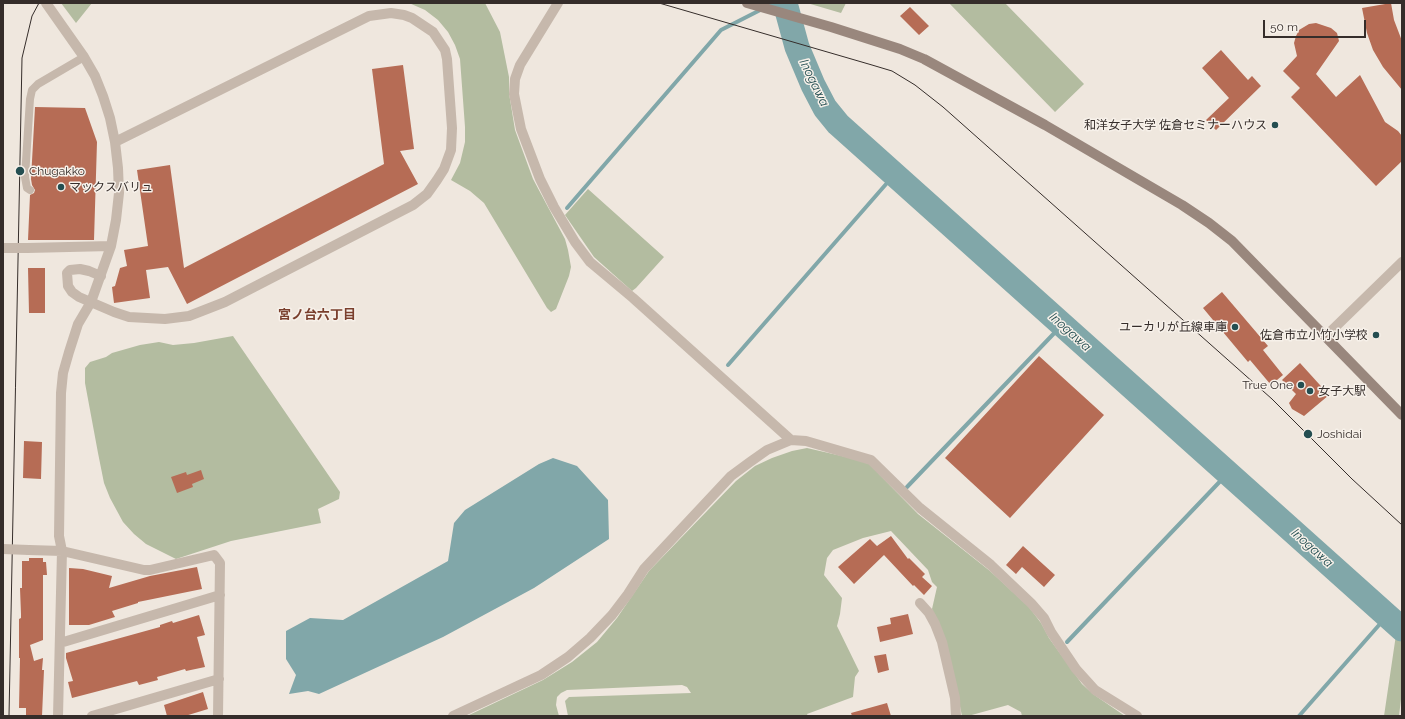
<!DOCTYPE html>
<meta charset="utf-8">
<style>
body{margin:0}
#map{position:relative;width:1405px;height:719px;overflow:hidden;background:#efe7de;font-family:Raleway,sans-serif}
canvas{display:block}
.frame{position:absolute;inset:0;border:4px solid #352d2a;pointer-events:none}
.scale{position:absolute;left:1263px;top:20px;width:103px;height:18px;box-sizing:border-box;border:2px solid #352d2a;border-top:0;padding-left:5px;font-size:12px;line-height:14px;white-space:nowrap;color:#352d2a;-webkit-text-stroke:3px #f7f1ea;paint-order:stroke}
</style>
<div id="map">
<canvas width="1405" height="719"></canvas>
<div class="frame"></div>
<div class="scale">50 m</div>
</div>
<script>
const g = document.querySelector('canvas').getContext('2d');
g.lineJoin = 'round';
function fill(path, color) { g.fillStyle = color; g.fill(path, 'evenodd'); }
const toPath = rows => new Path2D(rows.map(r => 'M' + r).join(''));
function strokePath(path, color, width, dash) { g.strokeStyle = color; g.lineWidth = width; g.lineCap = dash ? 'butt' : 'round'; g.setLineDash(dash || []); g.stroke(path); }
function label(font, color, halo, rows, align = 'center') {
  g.font = font + ' Raleway,"Noto Sans JP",sans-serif'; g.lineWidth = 3; g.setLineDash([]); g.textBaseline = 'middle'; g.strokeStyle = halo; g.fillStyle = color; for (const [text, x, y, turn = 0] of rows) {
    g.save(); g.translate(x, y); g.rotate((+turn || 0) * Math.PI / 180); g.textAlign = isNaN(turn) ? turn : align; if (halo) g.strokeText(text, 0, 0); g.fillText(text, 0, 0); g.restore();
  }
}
fill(toPath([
 [61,3,92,3,76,23],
 [409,3,485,3,500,32,509,77,509,93,515,130,533,179,565,239,568,250,571,267,569,276,556,309,551,312,547,308,484,203,470,191,451,180,460,163,465,142,465,127,460,59,455,45,448,32,438,20,425,10],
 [807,3,846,3,841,13],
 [949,3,1005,3,1084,84,1055,112],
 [588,189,664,257,636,288,632,291,594,257,565,215],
 [233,336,340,492,339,499,318,509,321,523,231,541,176,559,146,544,134,534,123,522,110,498,104,483,98,453,85,383,85,368,90,362,106,357,112,353,140,345,159,342,173,345,194,343],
 [807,448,859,460,869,464,918,514,990,571,1029,607,1041,623,1049,638,1082,684,1093,694,1125,716,1022,716,1021,712,1008,705,968,716,962,716,952,668,932,609,937,587,932,582,928,570,891,531,863,538,833,550,827,558,824,575,842,598,840,614,837,626,859,671,855,677,853,697,807,714,808,716,568,716,565,701,569,697,691,693,687,687,682,685,567,690,561,693,557,697,556,705,559,716,467,716,543,680,572,662,597,642,617,618,649,571,736,481,755,466,772,458,792,451],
 [1397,628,1402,634,1402,691,1399,716,1384,716]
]), '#b3bca0');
fill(toPath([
 [553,458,577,466,608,500,609,539,534,588,443,637,319,694,308,691,289,694,296,675,286,659,286,631,310,618,343,620,448,561,454,523,465,510,539,464]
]), '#81a7a9');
strokePath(toPath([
 [567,208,721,30,774,3],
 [728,365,894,175],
 [907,487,1062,325],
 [1067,642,1228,473],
 [1299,716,1387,616]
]), '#81a7a9', 4);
strokePath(toPath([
 [785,3,797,47,813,85,825,108,838,124,1402,629]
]), '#81a7a9', 25);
fill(toPath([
 [1391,3,1394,20,1402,41,1402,90,1383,67,1373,50,1367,33,1362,8],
 [910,7,929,26,919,35,900,16],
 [1316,23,1331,28,1337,33,1339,41,1316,74,1336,97,1360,75,1385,122,1398,131,1402,136,1402,161,1376,186,1291,97,1300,88,1283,71,1297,56,1294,43,1296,36,1299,30,1309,24],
 [1221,50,1248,80,1252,76,1261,86,1216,130,1206,120,1229,98,1202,68],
 [403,65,414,149,400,151,418,184,187,304,168,267,146,270,150,298,114,303,112,287,115,286,120,268,127,266,124,250,148,246,137,170,170,165,184,268,384,164,372,69],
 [35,107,85,108,97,142,94,240,28,240,30,195,34,193,35,190,32,185,31,179],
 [28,268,45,268,45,313,29,313],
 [1222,292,1268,346,1263,350,1283,375,1271,385,1250,360,1248,362,1203,308],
 [1039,356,1104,415,1010,518,945,458],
 [1300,363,1329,395,1304,416,1292,409,1289,403,1296,394,1282,380],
 [24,441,42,442,41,479,23,478],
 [201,470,204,479,192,484,193,487,177,493,171,477,186,472,187,475],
 [891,536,908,559,909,558,925,574,922,577,932,586,924,595,914,585,913,586,884,555,854,584,838,567,870,539,877,546],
 [1023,546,1055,575,1044,587,1022,567,1016,574,1006,565],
 [29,558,43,558,43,562,46,562,47,575,43,575,43,640,30,645,34,661,43,658,42,670,44,670,42,716,26,716,26,708,19,708,20,658,19,658,19,619,21,618,21,614,20,588,22,588,22,561,29,561],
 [197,567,202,589,138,602,138,603,112,611,115,617,89,625,69,625,69,568,83,569,112,576,109,588,150,576],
 [908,614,913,634,880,642,877,627,891,624,890,618],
 [199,615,205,635,197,637,205,667,186,671,185,669,157,677,158,680,139,685,137,681,72,698,68,682,73,681,66,658,66,653,160,627,160,625,172,621,173,623],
 [886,654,889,670,878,673,874,656],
 [203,692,208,709,185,716,167,716,164,705],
 [887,703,891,716,852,716,851,713]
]), '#b66c55');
strokePath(toPath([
 [30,190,27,188,25,177,30,99,32,90,38,84,84,57]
]), '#c6b8ac', 8);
strokePath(toPath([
 [46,3,84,57,95,76,103,96,110,118,115,142,118,168,119,193,116,220,111,246,91,302,78,324,69,352,63,373,61,393,59,536,62,551,58,716],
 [558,3,520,65,515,79,514,94,521,129,540,179,554,207,575,242,590,262,633,298,791,440],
 [27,248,111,246],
 [101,276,89,271,80,269,70,270,67,273,68,286,72,292,79,297,114,312,129,317,165,319,189,316,225,302,413,205,427,194,437,180,444,169,451,150,452,128,447,59,445,50,433,32,412,18,404,15,391,13,369,16,115,142],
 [1326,336,1402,262],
 [29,550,62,551,144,570,150,570,214,555,220,563,218,716],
 [920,603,929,613,935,624,942,642,955,698,956,716],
 [60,643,220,595],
 [92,716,219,679],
 [453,716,541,675,568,657,590,638,612,615,628,594,644,569,731,476,750,462,767,450,791,440,806,441,871,460,920,508,991,565,1031,603,1044,618,1051,632,1076,669,1095,690,1137,716]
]), '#c6b8ac', 10);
strokePath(toPath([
 [747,3,831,27,900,49,924,59,1045,125,1182,205,1209,223,1232,241,1402,415]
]), '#99877d', 10);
strokePath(toPath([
 [659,3,872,65,892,71,915,85,943,107,1272,399,1352,479,1402,525],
 [9,716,22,58,32,16,39,3]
]), '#352d2a', 1);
strokePath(toPath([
 [3,248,27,248],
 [3,549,29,550]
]), '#c6b8ac', 10);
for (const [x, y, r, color] of [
 [1275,125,4,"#244e51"],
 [20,171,5,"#244e51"],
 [61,187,4,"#244e51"],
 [1235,327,4,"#244e51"],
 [1376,335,4,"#244e51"],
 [1301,385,4,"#244e51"],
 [1310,391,4,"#244e51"],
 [1308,434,5,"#244e51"]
]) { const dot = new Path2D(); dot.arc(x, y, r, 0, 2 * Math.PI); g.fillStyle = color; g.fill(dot); strokePath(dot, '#f7f1ea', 1.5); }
label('12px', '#352d2a', '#f7f1ea', [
 ["和洋女子大学 佐倉セミナーハウス",1267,125],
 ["Chugakko",29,171,"left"],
 ["マックスバリュ",69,187,"left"],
 ["ユーカリが丘線車庫",1227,327],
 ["佐倉市立小竹小学校",1368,335],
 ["True One",1293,385],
 ["女子大駅",1318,391,"left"],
 ["Joshidai",1317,434,"left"]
], 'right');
label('italic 13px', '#244e51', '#f7f1ea', [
 ["Inogawa",814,83,64],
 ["Inogawa",1070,332,42],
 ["Inogawa",1312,548,42]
]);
label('bold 13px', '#7a3f2d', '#f7f1ea', [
 ["宮ノ台六丁目",317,315]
]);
</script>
